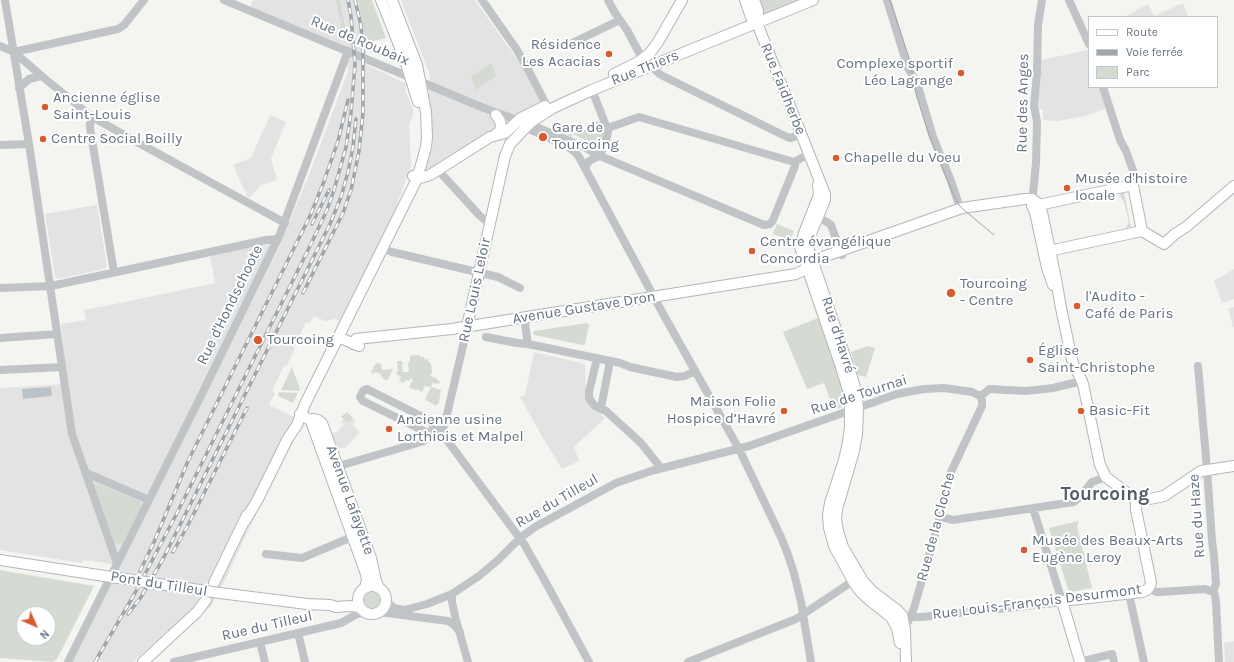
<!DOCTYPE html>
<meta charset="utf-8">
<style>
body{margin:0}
#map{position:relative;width:1234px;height:662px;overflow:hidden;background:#f4f4f1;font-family:Karla,sans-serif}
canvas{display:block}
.legend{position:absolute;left:1088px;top:16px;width:130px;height:72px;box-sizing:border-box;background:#fff;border:1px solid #c1c7cc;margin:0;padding:5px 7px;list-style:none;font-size:12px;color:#657380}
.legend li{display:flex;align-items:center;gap:8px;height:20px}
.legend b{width:20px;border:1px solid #c1c7cc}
.north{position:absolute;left:16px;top:606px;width:40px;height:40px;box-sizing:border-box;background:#fff;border:1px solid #c1c7cc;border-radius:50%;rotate:135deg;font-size:11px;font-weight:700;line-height:16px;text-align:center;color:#657380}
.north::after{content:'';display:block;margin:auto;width:14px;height:18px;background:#d75b2e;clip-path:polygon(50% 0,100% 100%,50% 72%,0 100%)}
</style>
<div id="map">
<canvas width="1234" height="662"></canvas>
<ul class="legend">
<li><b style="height:5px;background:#fff"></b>Route</li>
<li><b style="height:5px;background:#a1a6ab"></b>Voie ferrée</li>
<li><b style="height:11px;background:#d5dbd2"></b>Parc</li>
</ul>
<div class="north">N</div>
</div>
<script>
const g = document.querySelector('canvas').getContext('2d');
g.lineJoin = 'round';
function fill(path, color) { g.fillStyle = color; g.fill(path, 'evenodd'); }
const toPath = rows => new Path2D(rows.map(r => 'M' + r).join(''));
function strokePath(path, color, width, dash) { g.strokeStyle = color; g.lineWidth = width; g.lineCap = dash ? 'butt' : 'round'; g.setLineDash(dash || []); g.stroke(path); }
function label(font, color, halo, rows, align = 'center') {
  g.font = font + ' Karla,sans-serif'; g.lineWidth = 4; g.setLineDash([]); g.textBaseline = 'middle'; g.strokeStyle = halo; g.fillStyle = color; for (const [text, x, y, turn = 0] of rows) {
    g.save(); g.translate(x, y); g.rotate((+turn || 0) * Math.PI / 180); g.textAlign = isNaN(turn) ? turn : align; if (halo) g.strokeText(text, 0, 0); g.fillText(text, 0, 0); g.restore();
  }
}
fill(toPath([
 [253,0,336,0,339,17,342,19,346,30,340,0,358,0,366,50,367,65,407,84,405,90,414,112,409,125,411,166,393,215,341,322,335,319,325,321,314,316,309,324,306,322,294,348,295,349,286,367,284,366,272,391,275,393,269,405,300,420,225,580,211,606,176,638,168,630,133,662,72,662,120,566,100,562,83,560,82,563,0,550,0,388,67,384,61,324,86,320,84,310,125,302,215,283,210,255,281,242,309,175,348,71,346,46,250,7],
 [401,0,475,0,531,79,543,104,515,116,428,174,423,168,430,75],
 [1183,3,1188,17,1124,17,1148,4,1154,16],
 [1088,50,1089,53,1089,87,1101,87,1107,108,1085,116,1058,121,1043,120,1043,109,1038,110,1041,60],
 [270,115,286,122,271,158,277,180,261,185,249,198,246,196,247,192,244,190,233,165,251,158],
 [97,205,107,266,104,269,57,279,55,276,45,214],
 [1234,269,1234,299,1222,303,1214,281],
 [1234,307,1234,327,1233,327,1228,309],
 [534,352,585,364,586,399,588,402,605,418,574,447,579,461,562,469,543,438,520,397,525,395],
 [353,418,355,421,353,426,357,428,356,429,360,432,346,447,338,449,332,433,337,432,344,424,341,422,344,419,349,423],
 [1234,641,1234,662,1225,662,1224,643]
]), '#e2e3e2');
fill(toPath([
 [336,0,340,0,346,31,340,28,342,20,339,17],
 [358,0,372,0,386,38,365,43],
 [759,0,806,0,765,14],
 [491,63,496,76,476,90,471,77],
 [597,121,600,123,604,133,600,145,598,146,595,147,588,144,589,142,585,142,585,140,573,134,571,137,566,134,568,129,576,133,594,126,595,124,593,122],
 [1124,193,1131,227,1126,228,1129,222,1124,202,1119,194],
 [777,224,794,231,790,241,773,234],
 [818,318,846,397,841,407,834,410,824,383,807,389,783,332],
 [587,323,589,325,585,344,583,345,534,335,533,333,534,331],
 [868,346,875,348,866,377,858,375,851,352],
 [420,355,420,357,424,357,425,360,428,358,428,361,431,364,432,372,430,376,437,378,437,380,440,381,439,384,432,383,431,387,441,390,439,402,436,406,428,401,425,400,431,387,425,386,422,392,417,389,416,390,412,389,409,387,413,380,410,378,409,381,406,380,404,383,399,381,401,377,396,374,398,370,397,361,402,361,403,372,409,372,408,362,410,362,410,356],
 [376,363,381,364,382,370,393,369,388,379,386,380,382,378,383,377,381,376,381,374,375,372,374,374,371,372],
 [292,367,300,389,299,391,281,390],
 [279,392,298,393,293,403,278,396],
 [347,412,353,418,349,423,341,417],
 [96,483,139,501,141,503,141,507,123,542,119,544,114,542,93,486],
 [1079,521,1077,526,1092,588,1071,592,1068,589,1049,528],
 [0,570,94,586,57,659,53,662,0,658],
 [24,614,48,614,48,638,24,638],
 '364 600a8 8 0 1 1 16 0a8 8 0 1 1-16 0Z'
]), '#d5dbd2');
fill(toPath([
 [51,387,52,396,23,399,22,389]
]), '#b9c3c8');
const major = toPath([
 [381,0,405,60,418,102],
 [745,0,751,17,757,23,825,194,825,200,810,236,808,247,852,377,856,391,858,409,857,434,854,451,837,509,836,519,838,531,843,547,863,581,872,591,897,610,902,615,905,630,906,662],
 [754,0,758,11,757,23],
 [614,74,640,61,650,53,658,42,682,0],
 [495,135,500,131,501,126,500,121,496,115],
 [413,176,420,178,430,175,490,137,505,133,521,118,545,106],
 [818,185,819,195,804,233,800,247,841,367,848,390,850,402,850,428,848,442,844,460,830,503,828,515,829,528,834,546,853,581,859,590,868,599,891,617,897,628,900,643],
 [1032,206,1035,212,1047,268,1053,285],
 [1034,206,1133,185,1142,231],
 [1142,231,1164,244,1175,234,1186,227,1234,186],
 [1044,252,1142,231],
 [466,331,505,156,510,144,531,122,553,108,592,90,813,0],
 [338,337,359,346],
 [353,344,356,339,452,329,796,274,804,270,820,258,962,208,1025,199,1032,199,1039,204,1042,212,1056,279,1061,308,1072,360,1074,366,1081,379,1083,384,1100,465,1106,477,1136,500],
 [300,414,308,419,318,420,322,423,371,558,376,581,379,588],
 [314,419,312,424,313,427,366,574,367,580,365,588],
 [1136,500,1140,501,1164,496,1201,471,1234,466],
 [245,521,258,499,287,440,297,425,305,404,401,211,416,181,421,165,426,147,427,137,426,112,417,65,392,0],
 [0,560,98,575],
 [214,583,247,515],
 '358 600a14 14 0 1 1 28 0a14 14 0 1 1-28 0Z',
 [220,593,307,604,330,605,336,607,350,606,359,607],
 [143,662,197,612,206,600],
 [1080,662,1062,601,1142,592,1147,590,1150,586,1151,582,1136,510,1136,500]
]);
strokePath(major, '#b3b7ba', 12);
strokePath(toPath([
 [5,0,29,144,72,434,117,563],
 [224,0,484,108,536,127,584,147,600,156,764,225,770,224,773,220,795,166,794,162],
 [482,0,517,50,531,75,549,110],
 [608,0,615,13,627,30,643,60],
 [887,0,908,68,917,83,933,137,951,181,960,208],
 [1069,0,1089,44],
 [570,44,620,20],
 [0,46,14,52,44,78,91,116,126,136,285,223],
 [14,52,118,29,124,25,144,0],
 [653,64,656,71,661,75,787,137,791,138,800,134],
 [1103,87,1120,140,1126,151,1135,176,1135,181,1133,185],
 [19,88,29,79,41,76],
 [592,90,608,131,607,137,600,156],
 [94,117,90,124,90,128,114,272],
 [608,128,639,117,794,162,809,154],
 [531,130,572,148],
 [0,145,29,144],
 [567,146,575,152,579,157,662,312,739,449,781,537,788,555,794,573,801,602,811,662],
 [438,170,480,216,490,224],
 [586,170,586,166,589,161,597,157,600,156],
 [1032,204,1036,163,1037,122,1034,106,1037,72,1038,25,1042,0],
 [813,215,827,222,831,225,842,255],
 [383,249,392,252,498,277,520,288],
 [0,288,51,286,266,240,278,239],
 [524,317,528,344,620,363,630,367,677,377,685,376,695,371],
 [486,337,517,343,528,344],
 [0,338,57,334],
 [597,358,589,392,589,398,591,401,595,406,606,411,641,443,661,468],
 [1198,366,1207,469,1212,541,1214,556,1216,584,1213,592,1215,595,1216,602,1219,662],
 [0,370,62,367],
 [980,396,986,392,989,389,1025,391,1036,390,1053,388,1082,381],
 [601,408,610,361],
 [441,433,433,433,426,432,363,401,360,397,362,393,364,390,367,389,423,417,430,422,441,433,447,440,524,544,545,581,589,662],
 [441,433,445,423,466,333],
 [332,468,421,442,426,439,433,429],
 [86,473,149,500],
 [940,517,953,520,1074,502,1079,498,1092,482,1106,477],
 [266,554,302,558,352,537],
 [1149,588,1156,592,1160,592,1205,589,1213,592],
 [452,594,452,602,456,620,468,662],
 [1129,594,1144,662],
 [386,601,394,608,404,610,427,604,452,594,479,576,498,560,520,538,535,527,616,483,651,471,749,446,897,394,924,389,944,388,972,392,980,396],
 [379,612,448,621,454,625,460,632],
 [897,617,922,617,1055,603,1062,601,1033,508],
 [908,622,914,608,938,524,951,472,982,406,982,400,980,396],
 [298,633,305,662],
 [260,642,265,662],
 [68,662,198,402,280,234,348,51],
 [174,662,341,623,357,614,365,613],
 [688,662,796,619,853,581],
 [1080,662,1112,654,1114,662]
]), '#c0c4c7', 8);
strokePath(major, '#fff', 10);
strokePath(toPath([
 [890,0,910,61,916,94,929,135,954,196,959,205,964,210,994,235]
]), '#a1a6ab', 1);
const rail = toPath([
 [312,224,329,190],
 [303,293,343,213,351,190,359,151,363,113,363,53,361,26,355,0],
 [173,552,187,527,247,408],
 [140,571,154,542,188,461,310,216,323,184,338,141,348,100],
 [128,614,141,597,163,559,330,224,341,197,348,172,353,147,356,119],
 [95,662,135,593,177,513,310,246,327,210,334,190,346,147,351,113,355,64,351,16,348,0]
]);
strokePath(rail, '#a1a6ab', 3.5);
strokePath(rail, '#fff', 2, [6]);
const majorBridge = toPath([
 [98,575,220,593]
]);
strokePath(majorBridge, '#b3b7ba', 12, []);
strokePath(majorBridge, '#fff', 10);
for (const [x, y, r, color] of [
 [609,54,4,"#d75b2e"],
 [961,73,4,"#d75b2e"],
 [45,107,4,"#d75b2e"],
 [543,137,5,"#d75b2e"],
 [43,139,4,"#d75b2e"],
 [836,158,4,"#d75b2e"],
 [1067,188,4,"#d75b2e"],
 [752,251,4,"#d75b2e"],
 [951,293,5,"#d75b2e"],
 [1077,306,4,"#d75b2e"],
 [258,340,5,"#d75b2e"],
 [1030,360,4,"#d75b2e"],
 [784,411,4,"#d75b2e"],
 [1081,411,4,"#d75b2e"],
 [389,429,4,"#d75b2e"],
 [1024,550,4,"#d75b2e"]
]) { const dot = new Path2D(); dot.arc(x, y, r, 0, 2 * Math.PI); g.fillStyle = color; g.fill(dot); strokePath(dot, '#fff', 1.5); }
label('15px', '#657380', '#fff', [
 ["Rue de Roubaix",360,41,23],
 ["Rue Thiers",645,68,-22],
 ["Rue Faidherbe",783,89,68],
 ["Rue des Anges",1023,103,-89],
 ["Rue Louis Leloir",475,290,-78],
 ["Rue d'Hondschoote",230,305,-64],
 ["Avenue Gustave Dron",584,308,-9],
 ["Rue d'Havré",838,335,72],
 ["Rue de Tournai",859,395,-18],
 ["Avenue Lafayette",350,500,70],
 ["Rue du Tilleul",557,501,-30],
 ["Rue du Haze",1197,516,-94],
 ["Rue de la Cloche",936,527,-75],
 ["Pont du Tilleul",159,584,9],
 ["Rue Louis-François Desurmont",1037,602,-7],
 ["Rue du Tilleul",267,626,-13]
]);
label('15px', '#657380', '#fff', [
 ["Résidence",601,45,"right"],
 ["Les Acacias",601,62,"right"],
 ["Complexe sportif",953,64,"right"],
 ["Léo Lagrange",953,81,"right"],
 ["Ancienne église",53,98],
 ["Saint-Louis",53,115],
 ["Gare de",552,128],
 ["Tourcoing",552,145],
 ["Centre Social Boilly",51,139],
 ["Chapelle du Voeu",844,158],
 ["Musée d'histoire",1075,179],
 ["locale",1075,196],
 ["Centre évangélique",760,242],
 ["Concordia",760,259],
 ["Tourcoing",960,284],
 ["- Centre",960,301],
 ["l'Audito -",1085,297],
 ["Café de Paris",1085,314],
 ["Tourcoing",267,340],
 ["Église",1038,351],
 ["Saint-Christophe",1038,368],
 ["Maison Folie",776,402,"right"],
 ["Hospice d’Havré",776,419,"right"],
 ["Basic-Fit",1089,411],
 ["Ancienne usine",397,420],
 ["Lorthiois et Malpel",397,437],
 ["Musée des Beaux-Arts",1032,541],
 ["Eugène Leroy",1032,558]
], 'left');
label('bold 19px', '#535d66', '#fff', [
 ["Tourcoing",1105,495]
]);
</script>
